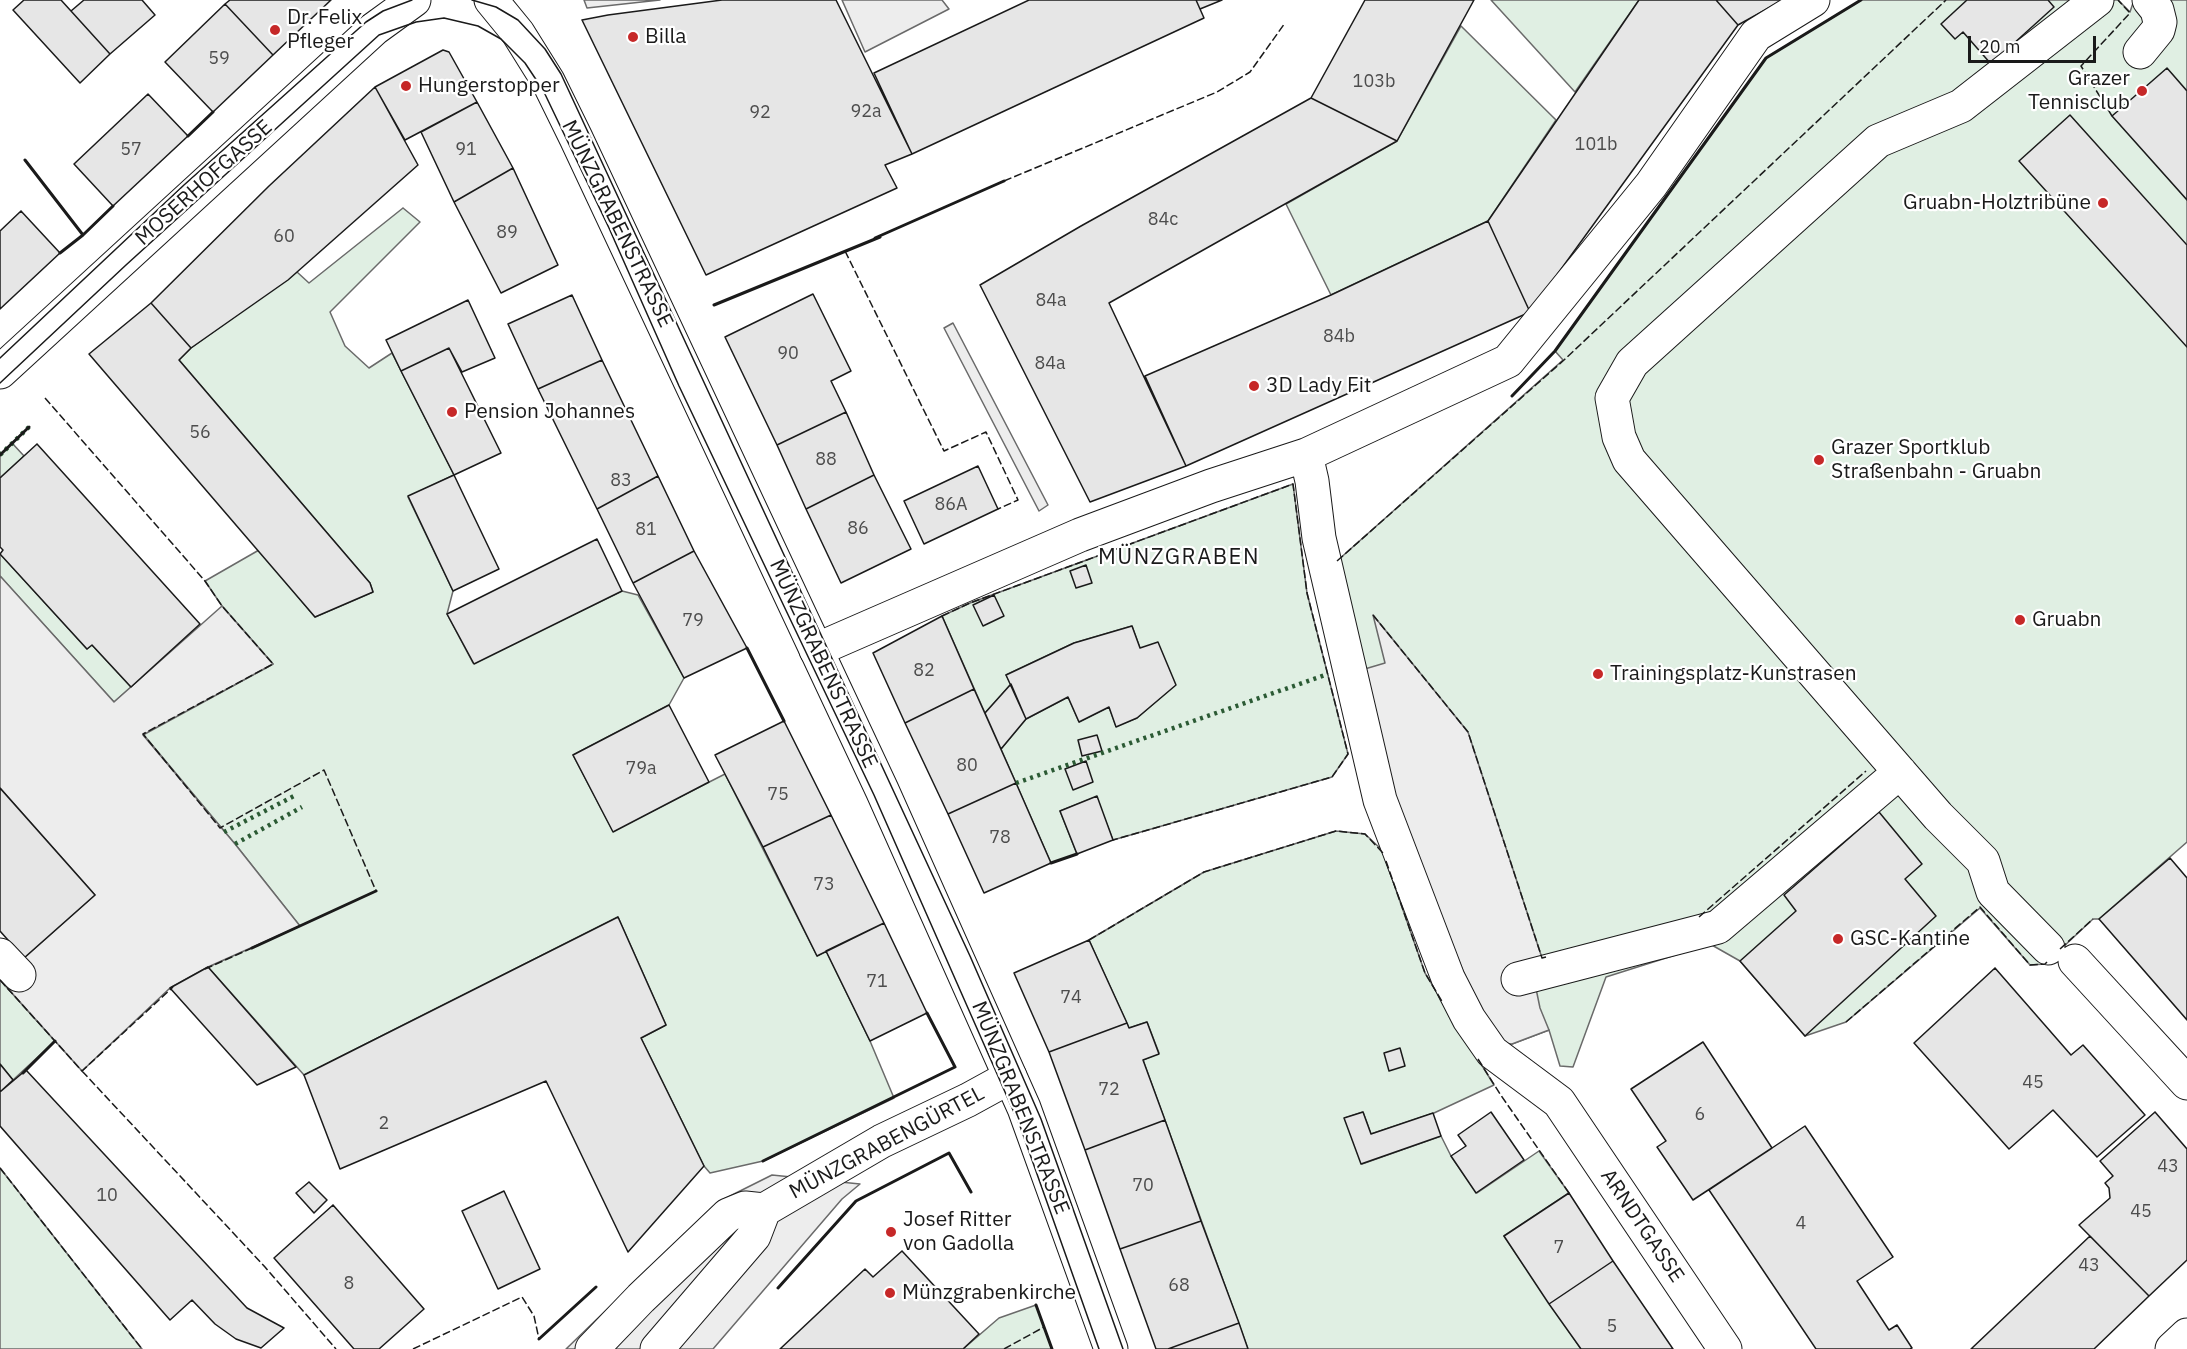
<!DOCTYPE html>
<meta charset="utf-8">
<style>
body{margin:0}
#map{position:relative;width:2187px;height:1349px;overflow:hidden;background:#fff;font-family:"IBM Plex Sans",sans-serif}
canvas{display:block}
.scale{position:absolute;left:1968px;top:36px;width:128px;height:27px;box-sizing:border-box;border:3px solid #1a1a1a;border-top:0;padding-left:8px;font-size:18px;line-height:21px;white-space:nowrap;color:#1a1a1a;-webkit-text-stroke:4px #fff;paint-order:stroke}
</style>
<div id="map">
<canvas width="2187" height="1349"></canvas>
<div class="scale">20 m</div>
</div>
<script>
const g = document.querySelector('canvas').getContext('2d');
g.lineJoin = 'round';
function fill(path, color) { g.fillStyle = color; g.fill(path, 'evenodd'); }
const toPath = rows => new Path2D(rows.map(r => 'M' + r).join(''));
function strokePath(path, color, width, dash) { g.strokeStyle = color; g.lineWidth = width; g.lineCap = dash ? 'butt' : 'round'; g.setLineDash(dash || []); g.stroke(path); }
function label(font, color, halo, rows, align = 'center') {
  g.font = font + ' "IBM Plex Sans",sans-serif'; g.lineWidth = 4.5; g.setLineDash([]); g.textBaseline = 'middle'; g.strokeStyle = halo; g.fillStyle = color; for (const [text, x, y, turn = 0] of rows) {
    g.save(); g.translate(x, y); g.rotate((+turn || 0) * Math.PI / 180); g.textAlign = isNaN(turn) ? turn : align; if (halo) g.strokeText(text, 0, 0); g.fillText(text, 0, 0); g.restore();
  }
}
const green = toPath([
 [1491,0,1639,0,1575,92,1491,0],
 [1861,0,2118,0,2130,12,2134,0,2187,0,2187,842,2099,919,2093,919,2045,964,2030,965,1980,908,1846,1022,1805,1036,1740,961,1710,944,1606,977,1573,1067,1560,1066,1549,1030,1512,1044,1501,1043,1392,799,1337,561,1563,360,1555,351,1766,58,1861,0],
 [1461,26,1556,120,1488,221,1331,295,1286,204,1397,141,1461,26],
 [403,208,420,222,330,312,345,346,369,368,392,353,454,475,408,497,453,591,447,614,473,663,622,591,638,595,684,678,669,705,573,755,613,831,725,774,817,956,826,951,870,1041,894,1098,763,1161,710,1173,704,1166,641,1038,666,1025,618,917,304,1075,208,967,299,925,235,844,143,734,273,664,222,606,205,581,259,550,315,617,373,592,370,583,179,360,191,348,297,272,309,283,403,208],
 [12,443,24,456,0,478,0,455,12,443],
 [1293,484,1307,593,1348,754,1332,777,1113,840,1096,797,1060,811,1077,854,1051,863,1001,749,1026,719,1068,697,1079,722,1109,707,1116,726,1137,718,1175,685,1140,648,1132,626,1074,643,1006,675,1011,684,985,713,942,616,970,603,1293,484],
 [0,554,87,649,92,645,131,687,114,702,0,576,0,554],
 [1336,831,1365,834,1382,850,1425,973,1494,1085,1434,1113,1371,1134,1363,1112,1345,1118,1362,1164,1441,1136,1451,1156,1477,1193,1539,1151,1569,1193,1504,1236,1581,1349,1248,1349,1143,1060,1159,1053,1147,1022,1129,1028,1089,940,1204,872,1336,831],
 [0,980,55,1041,13,1080,0,1064,0,980],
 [0,1168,142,1349,0,1349,0,1168],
 [1036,1305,1052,1349,963,1349,999,1318,1036,1305]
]);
fill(green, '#e0efe3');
strokePath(green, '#6a6a6a', 1.5);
const parking = toPath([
 [584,0,660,0,587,8,584,0],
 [842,0,942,0,949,9,865,52,842,0],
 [953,323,1048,505,1039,511,944,328,953,323],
 [0,576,114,702,222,606,273,664,143,735,235,844,300,926,208,967,170,988,82,1071,2,982,24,958,95,895,0,788,0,576],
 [1373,615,1468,732,1542,958,1533,974,1540,1008,1549,1030,1512,1044,1501,1043,1480,1012,1392,799,1358,671,1385,663,1373,615],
 [772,1175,860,1184,842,1199,713,1349,566,1349,718,1202,772,1175]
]);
fill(parking, '#ededed');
strokePath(parking, '#6a6a6a', 1.5);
const building = toPath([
 [24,0,61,0,110,54,80,83,13,10,24,0],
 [84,0,142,0,155,15,110,54,71,11,84,0],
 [230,0,331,0,273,55,225,4,230,0],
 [722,0,836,0,912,154,885,165,897,188,706,275,582,20,608,15,722,0],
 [1029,0,1196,0,1204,18,912,154,874,73,1029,0],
 [1196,0,1222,0,1200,9,1196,0],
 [1365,0,1474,0,1397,141,1311,98,1365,0],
 [1639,0,1716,0,1738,25,1530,312,1488,221,1639,0],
 [1716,0,1783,0,1738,25,1716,0],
 [1967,0,2048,0,2054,7,1991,64,1963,32,1955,39,1941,24,1967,0],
 [225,4,273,55,213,112,165,62,225,4],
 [443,50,449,52,477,102,405,140,375,87,443,50],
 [2167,68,2187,91,2187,200,2112,116,2167,68],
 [375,87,418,165,288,280,191,348,151,303,269,186,375,87],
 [148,94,188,136,113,206,74,164,148,94],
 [1311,98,1397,141,1109,303,1186,466,1090,502,980,285,1081,226,1311,98],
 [477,102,513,168,454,202,421,132,477,102],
 [2070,115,2187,245,2187,347,2019,161,2070,115],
 [513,168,558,265,501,293,454,202,513,168],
 [21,211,60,253,0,309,0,231,21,211],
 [1488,221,1530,312,1186,466,1145,376,1331,295,1488,221],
 [813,294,851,371,831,381,846,412,777,445,725,337,813,294],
 [572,295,602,360,538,389,508,324,572,295],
 [468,300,495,358,462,372,449,348,401,371,386,340,468,300],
 [151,303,191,348,179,360,370,583,373,592,315,617,89,354,151,303],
 [449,348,501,453,454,475,401,371,449,348],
 [602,360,658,476,597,509,538,389,602,360],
 [846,412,874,475,806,509,777,445,846,412],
 [37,444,200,624,131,687,92,645,87,649,0,554,3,550,0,547,0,478,37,444],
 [978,466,998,509,924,544,904,501,978,466],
 [454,475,499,569,453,591,408,496,454,475],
 [874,475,911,549,841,583,806,509,874,475],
 [658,476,694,551,633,583,597,509,658,476],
 [597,539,622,591,474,664,447,614,597,539],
 [694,551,747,648,684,678,633,583,694,551],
 [1086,565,1092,583,1076,588,1070,571,1086,565],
 [994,595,1004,616,983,626,973,605,994,595],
 [942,616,974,689,905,723,873,653,942,616],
 [1132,626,1140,648,1158,642,1176,685,1137,718,1116,727,1109,707,1079,722,1068,697,1026,719,1006,675,1074,643,1132,626],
 [1011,684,1026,719,1001,749,985,713,1011,684],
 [974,689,1016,783,948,814,905,723,974,689],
 [669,705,709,782,613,832,573,755,669,705],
 [784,721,831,815,763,847,715,755,784,721],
 [1097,735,1102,751,1082,756,1078,740,1097,735],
 [1086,761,1093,782,1073,790,1065,769,1086,761],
 [1016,783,1051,863,984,893,948,814,1016,783],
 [0,788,95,895,24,958,0,931,0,788],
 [1097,796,1113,840,1077,854,1060,811,1097,796],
 [1879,812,1922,864,1905,879,1936,916,1805,1036,1740,961,1796,911,1784,895,1879,812],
 [831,815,884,923,817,956,763,847,831,815],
 [2170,858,2187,878,2187,1020,2099,919,2170,858],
 [618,917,666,1025,641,1038,704,1166,628,1252,546,1081,340,1169,304,1075,618,917],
 [884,923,927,1013,870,1041,826,951,884,923],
 [1089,940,1127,1023,1049,1052,1014,973,1089,940],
 [208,967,296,1067,257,1085,170,988,208,967],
 [1995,968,2071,1055,2083,1045,2145,1115,2097,1157,2053,1110,2009,1149,1914,1043,1995,968],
 [1147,1022,1159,1054,1143,1060,1165,1120,1085,1150,1049,1052,1127,1023,1129,1028,1147,1022],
 [1703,1042,1772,1148,1693,1200,1657,1147,1666,1141,1631,1089,1703,1042],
 [1400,1048,1405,1066,1389,1071,1384,1053,1400,1048],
 [0,1064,13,1080,0,1092,0,1064],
 [26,1070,247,1308,284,1328,261,1348,236,1339,215,1324,192,1300,170,1320,0,1126,0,1092,26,1070],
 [1363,1112,1371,1134,1433,1113,1441,1136,1361,1164,1344,1118,1363,1112],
 [1491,1112,1524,1160,1476,1193,1451,1156,1466,1146,1458,1135,1491,1112],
 [2155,1112,2187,1149,2187,1260,2149,1296,2079,1225,2110,1198,2109,1188,2105,1183,2113,1176,2100,1161,2155,1112],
 [1165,1120,1201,1221,1120,1249,1085,1150,1165,1120],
 [1805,1126,1893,1257,1857,1281,1889,1330,1897,1325,1912,1348,1910,1349,1816,1349,1709,1190,1805,1126],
 [309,1182,327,1200,314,1213,296,1193,309,1182],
 [504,1191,540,1269,498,1289,462,1211,504,1191],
 [1569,1193,1613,1261,1549,1304,1504,1236,1569,1193],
 [333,1205,424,1309,379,1349,354,1349,274,1258,333,1205],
 [1201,1221,1239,1323,1168,1349,1156,1349,1120,1249,1201,1221],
 [2090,1236,2149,1296,2094,1349,1971,1349,2090,1236],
 [902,1251,979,1334,963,1349,780,1349,865,1269,873,1277,902,1251],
 [1613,1261,1673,1349,1581,1349,1549,1304,1613,1261],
 [1239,1323,1248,1349,1168,1349,1239,1323]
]);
fill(building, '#e6e6e6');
strokePath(building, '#1a1a1a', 1.5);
const minor = toPath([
 [2140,52,2158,30,2160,22,2157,10,2149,0],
 [0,372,374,29,414,0],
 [1306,455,1312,481,1319,538,1380,800,1448,978,1469,1019,1492,1052,1559,1102,1725,1349],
 [816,650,1080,535,1211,486,1306,455,1508,361,1651,185,1756,35,1813,0],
 [2048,948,1993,892,1983,861,1938,816,1629,460,1619,437,1612,398,1632,363,1878,141,1961,106,2097,0],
 [0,955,19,975],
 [2075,961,2187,1083],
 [1518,979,1718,927,1900,772],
 [592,1349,641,1298,728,1215,745,1208,764,1210,882,1141,968,1100,1010,1077],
 [657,1349,754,1236,764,1210],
 [2172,1349,2187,1335]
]);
const major = toPath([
 [491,0,518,33,548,81,576,138,882,790,1024,1108,1111,1349]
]);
strokePath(minor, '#1a1a1a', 35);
strokePath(major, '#1a1a1a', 35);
strokePath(minor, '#fff', 33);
strokePath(major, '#fff', 33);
strokePath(toPath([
 [472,0,496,7,518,20,545,49,561,74,970,956,1041,1119,1123,1349],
 [0,358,184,185,366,22,383,11,412,0],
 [0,383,126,265,379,35,416,22,444,18,478,26,501,39,525,63,543,90,609,228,679,386,874,795,1020,1126,1099,1349]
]), '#1a1a1a', 1.5);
strokePath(toPath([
 [0,455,29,427],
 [1016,783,1328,674],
 [224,832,296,795],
 [235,844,302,807]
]), '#2b5a34', 4.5, [3, 4.5]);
strokePath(toPath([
 [2112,116,2081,66,2130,13,2118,0],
 [1004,181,1217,92,1250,72,1285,23],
 [845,251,944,451,986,432,1018,500,998,509],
 [45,398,205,581,222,606,273,664,143,734,220,828,324,770,376,891],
 [1337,561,1564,360,1946,0],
 [1373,615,1468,732,1542,958,1546,957],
 [942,616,970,603,1293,484,1307,593,1348,754,1332,777,1113,840],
 [1386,861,1425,973,1443,1003],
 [1699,917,1866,771],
 [1089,940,1204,872,1336,831,1365,834,1383,853],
 [2060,949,2093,919],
 [205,969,252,948],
 [0,980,82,1071,173,987],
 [1846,1022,1980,907,2030,965,2045,964,2047,962],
 [1478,1059,1500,1094,1569,1193],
 [82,1071,265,1267,336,1349],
 [0,1168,142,1349],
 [413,1349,522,1297,534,1316,539,1339],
 [1004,1349,1044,1327]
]), '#1a1a1a', 1.5, [8, 3]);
strokePath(toPath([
 [188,136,213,112],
 [25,160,83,235,113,206],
 [60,253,83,235],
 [714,305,880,237,875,238,1004,181],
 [1512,396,1555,351,1766,58,1861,0],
 [0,455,29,427],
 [747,648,784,721],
 [1051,863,1077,854],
 [252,948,376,891],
 [23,1073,55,1041],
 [763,1161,955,1067,927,1013],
 [778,1288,856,1201,949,1153,971,1192],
 [1036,1305,1052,1349],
 [539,1339,596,1287]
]), '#1a1a1a', 3);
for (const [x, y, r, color] of [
 [275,30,6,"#c62828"],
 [633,37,6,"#c62828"],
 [406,86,6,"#c62828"],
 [2142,91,6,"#c62828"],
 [2103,203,6,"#c62828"],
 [1254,386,6,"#c62828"],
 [452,412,6,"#c62828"],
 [1819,460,6,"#c62828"],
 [2020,620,6,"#c62828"],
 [1598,674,6,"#c62828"],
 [1838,939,6,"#c62828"],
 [891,1232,6,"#c62828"],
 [890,1293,6,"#c62828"]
]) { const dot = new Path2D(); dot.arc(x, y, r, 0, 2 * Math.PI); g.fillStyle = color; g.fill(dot); strokePath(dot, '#fff', 2); }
label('18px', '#4d4d4d', null, [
 ["59",219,59],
 ["103b",1374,82],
 ["92a",866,112],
 ["92",760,113],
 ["101b",1596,145],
 ["57",131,150],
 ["91",466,150],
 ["84c",1163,220],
 ["89",507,233],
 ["60",284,237],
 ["84a",1051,301],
 ["84b",1339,337],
 ["90",788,354],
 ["84a",1050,364],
 ["56",200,433],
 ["88",826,460],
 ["83",621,481],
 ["86A",951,505],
 ["86",858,529],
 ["81",646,530],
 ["79",693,621],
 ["82",924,671],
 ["80",967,766],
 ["79a",641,769],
 ["75",778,795],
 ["78",1000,838],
 ["73",824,885],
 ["71",877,982],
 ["74",1071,998],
 ["45",2033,1083],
 ["72",1109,1090],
 ["6",1700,1115],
 ["2",384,1124],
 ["43",2168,1167],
 ["70",1143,1186],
 ["10",107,1196],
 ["45",2141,1212],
 ["4",1801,1224],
 ["7",1559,1248],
 ["43",2089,1266],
 ["8",349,1284],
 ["68",1179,1286],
 ["5",1612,1327]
]);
label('21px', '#1a1a1a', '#fff', [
 ["Dr. Felix",287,18],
 ["Pfleger",287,42],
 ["Billa",645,37],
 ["Grazer",2130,79,"right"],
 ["Tennisclub",2130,103,"right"],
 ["Hungerstopper",418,86],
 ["Gruabn-Holztribüne",2091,203,"right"],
 ["3D Lady Fit",1266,386],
 ["Pension Johannes",464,412],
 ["Grazer Sportklub",1831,448],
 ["Straßenbahn - Gruabn",1831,472],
 ["Gruabn",2032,620],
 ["Trainingsplatz-Kunstrasen",1610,674],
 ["GSC-Kantine",1850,939],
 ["Josef Ritter",903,1220],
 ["von Gadolla",903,1244],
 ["Münzgrabenkirche",902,1293]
], 'left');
label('21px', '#1a1a1a', '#fff', [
 ["MOSERHOFGASSE",204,183,-42],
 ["MÜNZGRABENSTRASSE",617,224,64],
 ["MÜNZGRABENSTRASSE",823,664,65],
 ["MÜNZGRABENSTRASSE",1020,1108,68],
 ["MÜNZGRABENGÜRTEL",887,1143,-28],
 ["ARNDTGASSE",1642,1226,56]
]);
g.letterSpacing = '1.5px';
label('22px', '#1a1a1a', '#fff', [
 ["MÜNZGRABEN",1179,558]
]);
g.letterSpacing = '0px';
</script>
